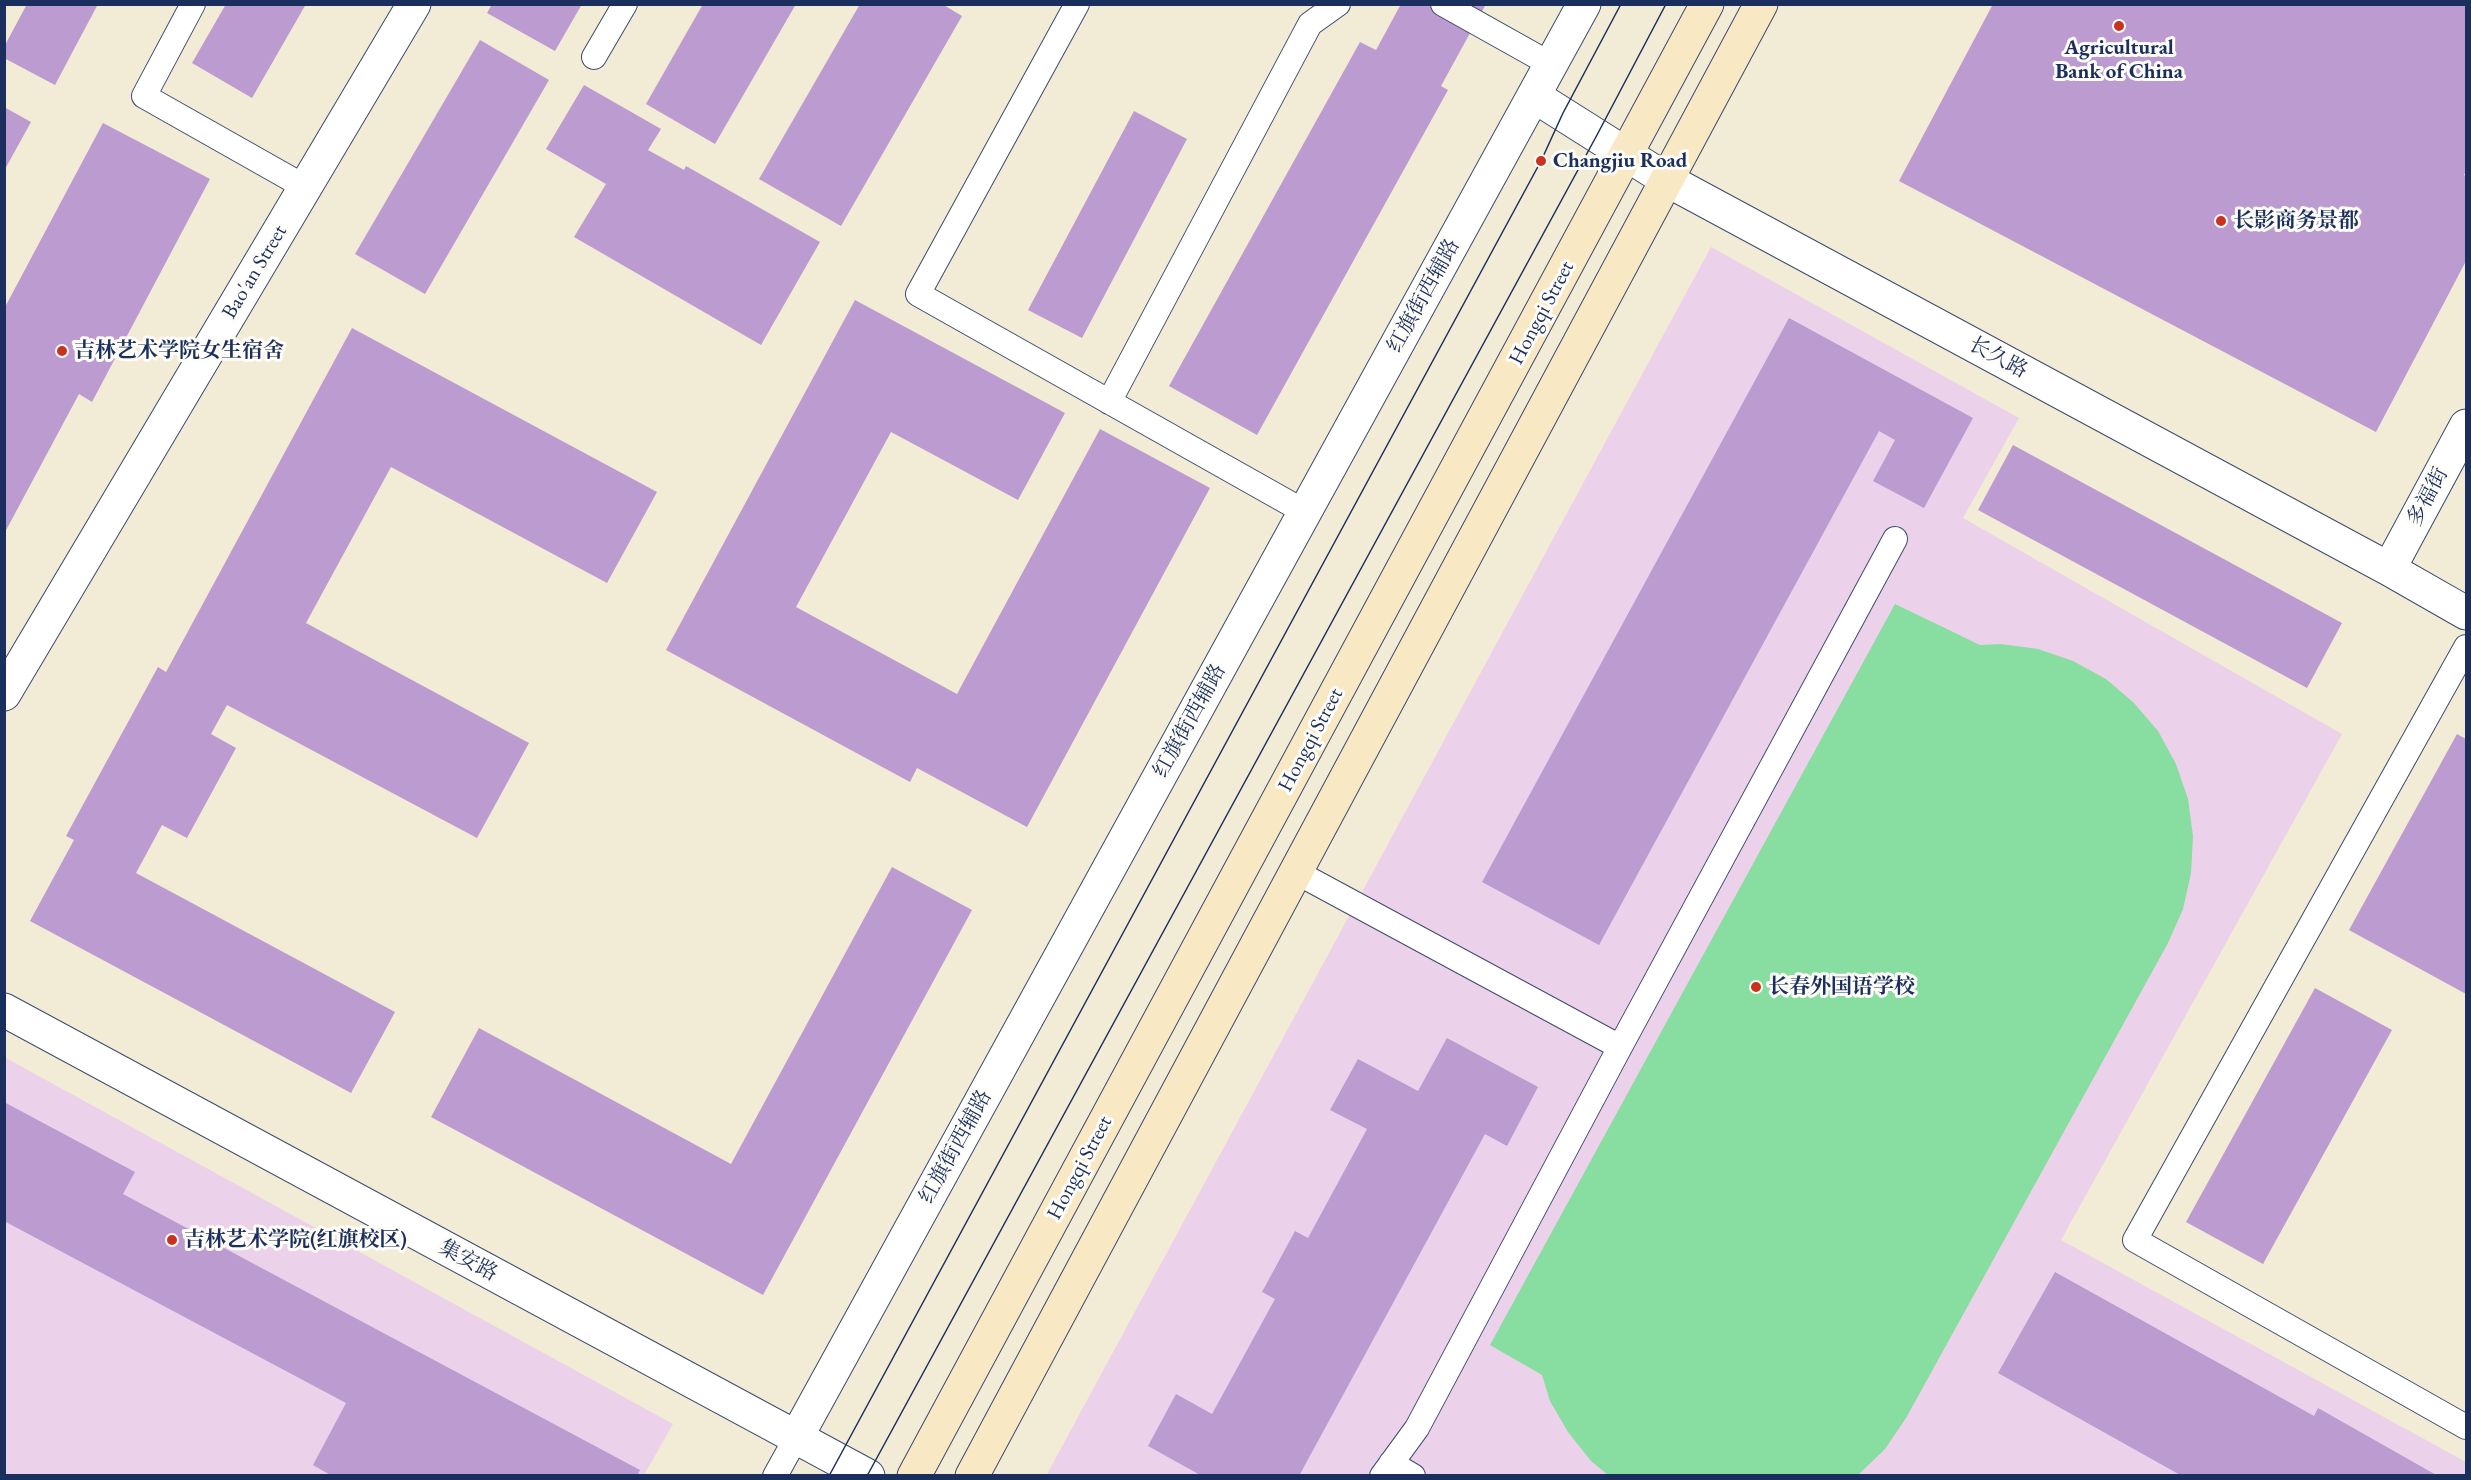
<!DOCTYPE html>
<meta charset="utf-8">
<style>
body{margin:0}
#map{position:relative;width:2471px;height:1480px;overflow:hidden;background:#f2ebd5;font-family:"EB Garamond",serif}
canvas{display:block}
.frame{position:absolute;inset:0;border:6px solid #1b2f5e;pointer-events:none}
</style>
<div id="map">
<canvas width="2471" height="1480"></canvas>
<div class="frame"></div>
</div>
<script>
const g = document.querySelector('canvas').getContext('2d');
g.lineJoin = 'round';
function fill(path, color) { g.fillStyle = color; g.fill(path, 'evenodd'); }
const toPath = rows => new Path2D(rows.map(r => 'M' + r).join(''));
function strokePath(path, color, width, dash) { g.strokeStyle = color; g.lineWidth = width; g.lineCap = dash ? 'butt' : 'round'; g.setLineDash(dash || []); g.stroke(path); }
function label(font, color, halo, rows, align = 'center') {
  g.font = font + ' "EB Garamond","Noto Serif SC",serif'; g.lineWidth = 6; g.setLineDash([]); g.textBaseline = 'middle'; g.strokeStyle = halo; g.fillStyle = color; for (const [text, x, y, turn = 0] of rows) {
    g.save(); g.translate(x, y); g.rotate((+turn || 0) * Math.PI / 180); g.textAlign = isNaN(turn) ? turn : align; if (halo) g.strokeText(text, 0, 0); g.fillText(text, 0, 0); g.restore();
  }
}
fill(toPath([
 [1711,247,2019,418,1963,518,2342,734,2061,1240,2466,1462,2466,1475,1046,1476],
 [4,1057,673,1424,644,1475,5,1475]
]), '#ecd1ea');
fill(toPath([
 [1895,604,1980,645,2001,644,2038,649,2073,661,2106,679,2134,703,2158,731,2176,764,2188,799,2193,836,2191,873,2183,909,2168,943,1906,1418,1885,1449,1858,1475,1608,1475,1591,1461,1568,1432,1550,1401,1542,1375,1490,1345]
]), '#88dda0');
fill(toPath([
 [27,4,98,4,55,85,4,58,4,47],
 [226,4,306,4,252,98,192,63],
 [492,4,582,4,555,51,487,13],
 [703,4,796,4,715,144,646,104],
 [860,4,942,4,962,16,841,226,759,179],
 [1401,4,1486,4,1441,86,1448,90,1257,435,1169,386,1360,42,1376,50],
 [1993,4,2466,4,2466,171,2464,175,2466,176,2466,261,2376,432,1899,181],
 [480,40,549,80,425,294,355,254],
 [584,85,661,129,648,150,684,170,686,166,820,242,761,345,574,237,606,184,546,149],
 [4,107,31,122,4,171],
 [1134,111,1187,139,1082,338,1028,310],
 [103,123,210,179,92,402,79,394,4,534,4,309],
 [855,300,1065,413,1018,500,891,432,796,607,957,694,1100,429,1210,488,1027,827,917,768,910,782,666,650],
 [1789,318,1973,418,1924,508,1873,481,1895,440,1879,431,1599,945,1482,882],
 [352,328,657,492,607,583,391,467,306,623,529,743,477,838,227,705,211,734,236,748,187,838,162,825,136,873,395,1012,351,1093,30,921,74,840,66,836,158,667,166,672],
 [2013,445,2342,623,2307,688,1978,510],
 [2457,734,2466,739,2466,994,2349,930],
 [892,867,972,910,763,1295,431,1117,479,1028,731,1164],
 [2315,988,2392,1030,2263,1264,2186,1222],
 [1447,1038,1538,1087,1507,1146,1485,1134,1299,1476,1202,1476,1148,1446,1176,1394,1212,1414,1275,1299,1262,1292,1295,1231,1308,1238,1367,1129,1330,1110,1358,1059,1418,1091],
 [4,1102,135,1172,123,1194,640,1470,637,1476,332,1476,313,1465,346,1403,4,1221],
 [2055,1272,2314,1416,2318,1408,2438,1476,2182,1476,1998,1373]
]), '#bc9bd1');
const service = toPath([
 [193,4,144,96,305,187],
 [1077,4,918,294,1305,512],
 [1443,4,1552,65],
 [594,57,625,4],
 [1109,402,1310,24,1338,4],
 [2466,647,2135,1240,2466,1427],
 [1296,872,1620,1047],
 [1391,1463,1413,1476],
 [775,1476,796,1438],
 [1382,1476,1417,1428,1620,1047,1895,539]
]);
const tertiary = toPath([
 [1534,96,1667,180,2389,569,2466,613],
 [2389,569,2466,426],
 [4,694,414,4],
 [4,1010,868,1476],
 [796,1438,1584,4]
]);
const secondary = toPath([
 [914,1476,1707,4],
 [972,1476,1761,4]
]);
strokePath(service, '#3b4b70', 26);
strokePath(tertiary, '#3b4b70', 35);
strokePath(secondary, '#3b4b70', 35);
strokePath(service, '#fff', 24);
strokePath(tertiary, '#fff', 33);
strokePath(secondary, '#f8e8c3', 33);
strokePath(toPath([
 [829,1476,1541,161,1563,113,1621,4],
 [867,1476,1597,135,1666,4]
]), '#1b2f5e', 1.5);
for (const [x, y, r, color] of [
 [2119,26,6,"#c8321e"],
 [1541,161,6,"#c8321e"],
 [2221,221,6,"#c8321e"],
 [62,351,6,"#c8321e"],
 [1756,987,6,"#c8321e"],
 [172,1240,6,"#c8321e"]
]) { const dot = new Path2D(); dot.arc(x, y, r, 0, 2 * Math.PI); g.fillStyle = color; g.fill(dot); strokePath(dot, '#fdfcf7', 2); }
label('bold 21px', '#1b2f5e', '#fdfcf7', [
 ["Agricultural",2119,48,"center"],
 ["Bank of China",2119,72,"center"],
 ["Changjiu Road",1553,161],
 ["长影商务景都",2233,221],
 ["吉林艺术学院女生宿舍",74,351],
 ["长春外国语学校",1768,987],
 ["吉林艺术学院(红旗校区)",184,1240]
], 'left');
label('21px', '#1b2f5e', '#fdfcf7', [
 ["Bao'an Street",255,272,-59],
 ["红旗街西辅路",1424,296,-61],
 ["Hongqi Street",1542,313,-62],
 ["长久路",1998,358,28],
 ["多福街",2428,497,-62],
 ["红旗街西辅路",1190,721,-61],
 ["Hongqi Street",1311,740,-62],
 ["红旗街西辅路",956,1147,-61],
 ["Hongqi Street",1080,1168,-62],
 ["集安路",468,1261,28]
]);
</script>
